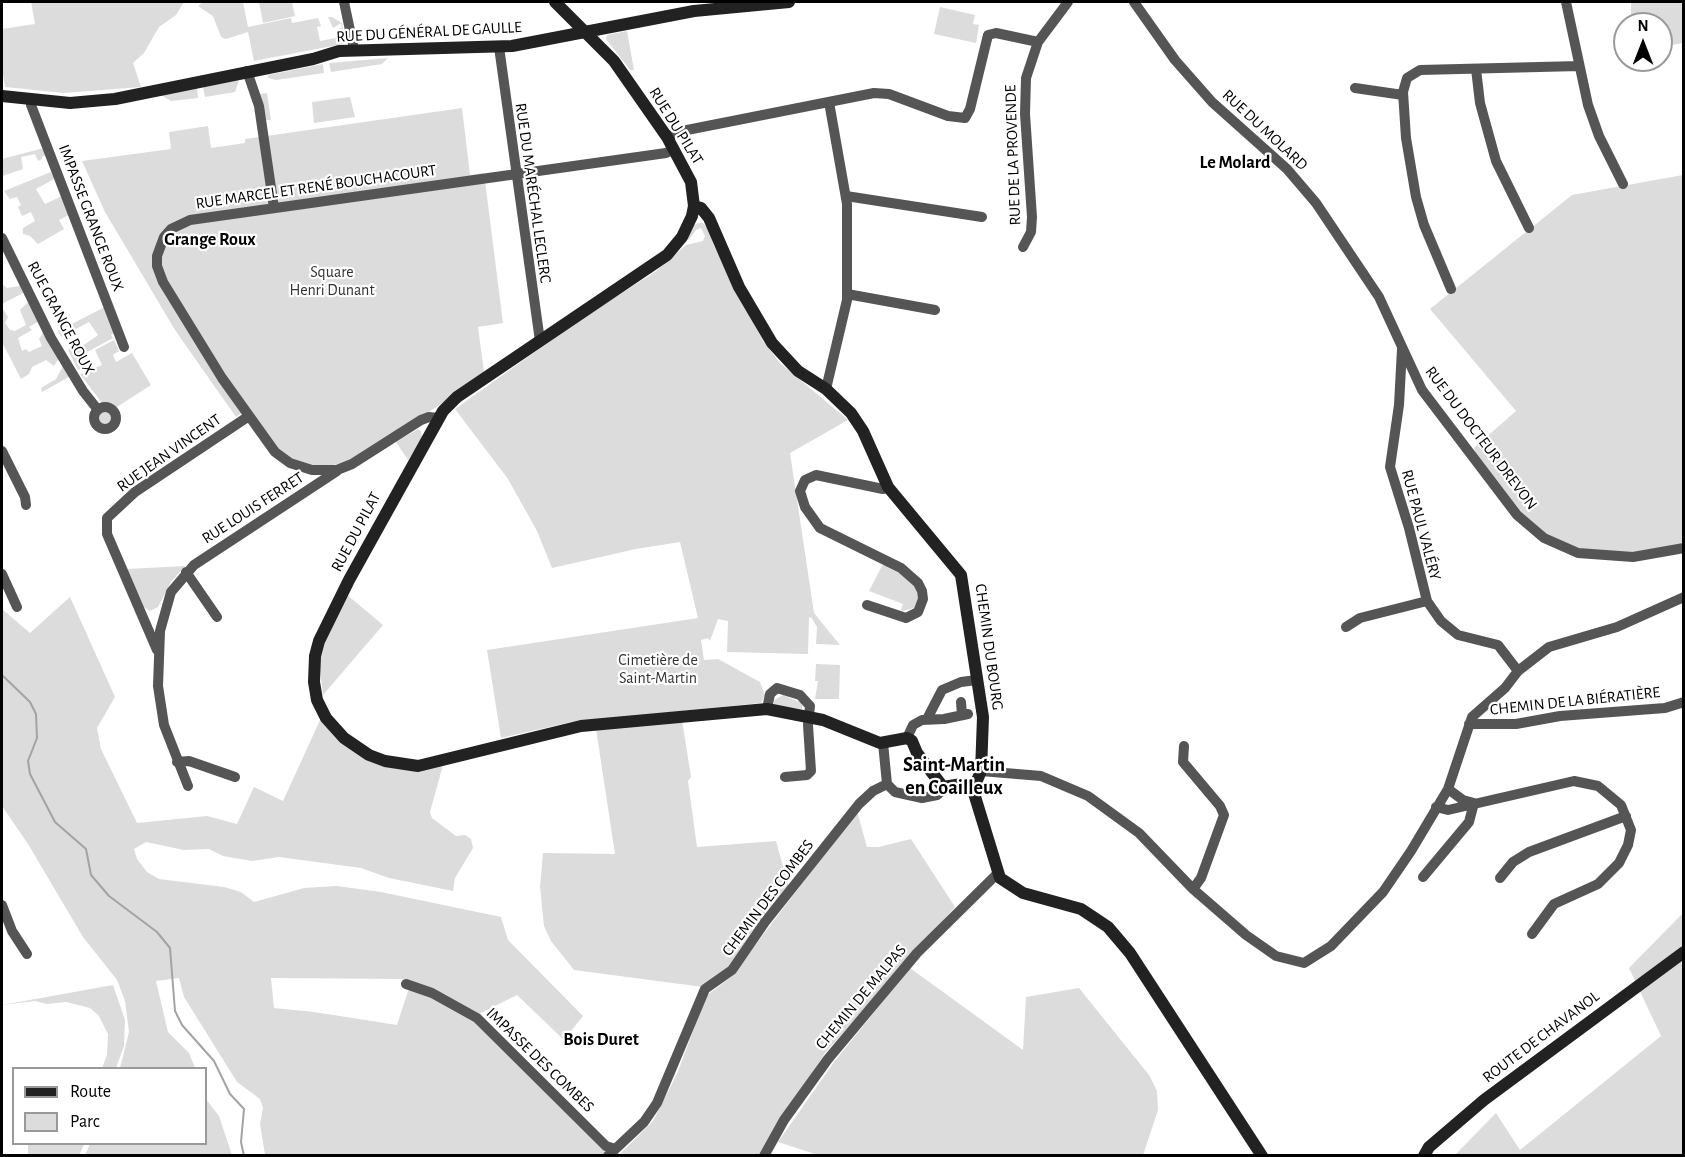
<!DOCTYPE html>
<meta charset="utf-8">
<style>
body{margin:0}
#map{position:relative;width:1685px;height:1157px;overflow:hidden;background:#fff;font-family:"Alegreya Sans",sans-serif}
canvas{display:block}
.frame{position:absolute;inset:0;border:3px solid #000;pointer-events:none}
.legend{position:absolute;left:12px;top:1067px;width:195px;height:78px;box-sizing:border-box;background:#fff;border:2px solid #999;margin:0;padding:8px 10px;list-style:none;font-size:18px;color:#000}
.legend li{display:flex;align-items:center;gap:12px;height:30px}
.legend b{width:30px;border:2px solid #999}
.north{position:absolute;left:1613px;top:12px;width:60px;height:60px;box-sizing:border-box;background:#fff;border:2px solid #999;border-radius:50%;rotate:0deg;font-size:16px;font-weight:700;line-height:24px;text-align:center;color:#000}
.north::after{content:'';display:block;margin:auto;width:21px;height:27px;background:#000;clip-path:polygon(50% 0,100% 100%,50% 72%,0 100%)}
</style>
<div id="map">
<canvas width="1685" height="1157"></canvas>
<div class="frame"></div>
<ul class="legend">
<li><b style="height:8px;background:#222"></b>Route</li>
<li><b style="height:16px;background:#dcdcdc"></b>Parc</li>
</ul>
<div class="north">N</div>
</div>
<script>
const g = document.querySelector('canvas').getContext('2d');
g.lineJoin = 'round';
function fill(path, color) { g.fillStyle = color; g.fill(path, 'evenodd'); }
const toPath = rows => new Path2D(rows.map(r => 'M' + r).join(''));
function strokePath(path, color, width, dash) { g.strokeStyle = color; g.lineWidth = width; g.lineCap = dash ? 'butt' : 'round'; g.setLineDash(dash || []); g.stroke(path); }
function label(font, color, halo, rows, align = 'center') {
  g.font = font + ' "Alegreya Sans",sans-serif'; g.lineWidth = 4.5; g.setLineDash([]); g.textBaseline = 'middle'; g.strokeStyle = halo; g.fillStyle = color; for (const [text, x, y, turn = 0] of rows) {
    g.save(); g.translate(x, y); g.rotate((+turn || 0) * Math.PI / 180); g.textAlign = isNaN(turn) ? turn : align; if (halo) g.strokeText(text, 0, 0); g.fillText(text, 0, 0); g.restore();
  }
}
fill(toPath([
 [31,2,184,2,176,15,159,27,144,53,133,63,141,87,64,93,5,87,2,68,2,29,35,24],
 [203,2,243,2,248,27,291,18,292,23,318,18,321,26,317,27,320,41,340,37,338,29,342,28,341,23,333,28,328,17,332,17,342,23,345,39,343,44,254,61,248,32,226,39,221,37,213,16,198,6],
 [259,2,292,2,295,16,263,23],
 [1631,2,1683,2,1683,43,1661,47,1661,24,1631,24],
 [940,7,975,15,973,24,979,25,976,43,934,34],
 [627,31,634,70,630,70,606,39,607,35],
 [388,58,382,64,331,72,329,63],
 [323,64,324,73,276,80,268,78,268,75],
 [239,80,235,92,205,97,203,87],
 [197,88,198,98,171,101,161,95],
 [267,93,271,120,266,120,260,94],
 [350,97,355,117,314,123,312,102],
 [462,108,470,175,484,173,503,323,478,327,484,372,446,401,353,460,322,468,284,456,248,409,236,417,175,330,105,212,82,161,171,149,169,132,208,126,211,148,245,143,245,139],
 [44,148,46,155,42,157,42,159,38,161,35,154,21,157,23,169,2,176,2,159],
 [51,172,54,179,36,189,45,204,62,196,69,215,59,220,64,229,38,244,30,236,23,234,23,228,35,221,31,212,22,216,18,207,21,205,17,197,10,199,4,191],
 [1683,175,1683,550,1632,561,1583,558,1537,537,1482,474,1474,448,1516,411,1430,309,1572,195],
 [699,223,703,223,709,230,713,244,763,341,780,363,848,420,790,453,814,613,840,645,816,644,817,627,811,617,809,618,808,654,727,652,728,621,718,619,710,641,708,638,701,640,704,660,718,659,760,682,765,695,761,703,571,722,501,738,487,650,698,618,680,542,636,549,552,568,537,531,508,479,455,409,584,317,655,272,686,245,703,241,705,236,701,228,696,230,689,240,687,238,694,225],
 [2,284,7,288,20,286,23,293,2,304],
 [28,302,39,321,29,327,32,330,18,338,22,351,26,349,29,352,42,346,39,339,43,333,59,358,54,366,46,360,32,367,29,374,21,379,2,342,2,307,8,317,5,323,10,330,15,331,26,325,20,310],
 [105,307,116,332,111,335,113,338,80,356,85,367,78,370,68,350,78,342,81,347,98,335,89,322,61,337,58,331],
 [114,340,119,351,113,355,116,362,132,353,151,385,117,407,102,403,80,374,102,365,95,350],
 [63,366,69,377,42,392,41,388,56,379],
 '97 418a8 8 0 1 1 16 0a8 8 0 1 1-16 0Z',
 [418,429,421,431,422,438,408,460,396,442],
 [883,564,900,573,916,588,918,599,914,608,903,611,901,610,903,604,869,591],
 [185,566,171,582,158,607,150,611,144,607,127,569],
 [346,594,383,625,323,695,319,661,323,642],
 [70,597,115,697,97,728,101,749,137,823,207,816,237,824,254,787,283,801,321,718,378,764,418,770,443,765,430,812,432,818,456,836,465,835,471,839,473,848,455,878,453,891,389,878,361,868,279,857,252,861,223,856,209,849,184,850,146,842,134,849,137,859,147,872,159,879,224,887,241,892,254,902,304,888,337,886,381,892,501,917,508,940,583,1016,564,1040,517,995,477,1015,405,979,271,978,274,1008,314,1012,397,1025,408,991,414,988,476,1020,540,1082,606,1152,602,1156,265,1155,260,1124,263,1108,260,1099,237,1082,184,997,179,978,156,981,168,1032,189,1053,195,1068,120,1068,129,1032,125,1001,117,980,83,937,28,844,2,806,2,609,30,633],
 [816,664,840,665,839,699,815,699,818,681,815,681],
 [783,695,802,703,802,709,774,705,774,700],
 [682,720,691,777,688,781,697,847,776,841,789,889,724,974,703,987,574,970,551,941,544,926,540,887,543,853,615,854,596,729],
 [857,811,867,847,879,847,911,839,955,907,825,1053,759,1155,618,1156,653,1121,677,1074,706,996,731,977],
 [1683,913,1683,1155,1454,1156,1496,1113,1520,1150,1661,1036,1629,968],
 [910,968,1023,1050,1026,997,1079,988,1149,1075,1157,1091,1158,1110,1143,1155,821,1156,778,1142,834,1062],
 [113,985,125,1020,124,1046,116,1068,102,1068,107,1055,108,1034,99,1016,90,1008,66,1002,47,1004,35,1001,2,1005],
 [206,1099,219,1116,232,1155,85,1155,90,1144,206,1144],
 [28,1144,84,1144,79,1156,28,1155]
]), '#dcdcdc');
strokePath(toPath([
 [2,675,30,702,36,714,37,738,28,761,30,774,55,822,86,849,91,875,109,896,157,932,170,948,175,1011,182,1025,214,1061,230,1094,244,1109,241,1142,244,1156]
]), '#a3a3a3', 2);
strokePath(toPath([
 [344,2,354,49],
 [1134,2,1175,60,1212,102,1287,169,1316,203,1379,297,1422,390,1517,515,1544,538,1578,553,1633,557,1684,548],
 [1566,2,1588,105,1599,136,1623,184],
 [499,47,540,341],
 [1476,69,1480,103,1496,161,1529,228],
 [247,71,259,106,274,208],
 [1355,88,1403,95],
 [31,99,31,105,124,347],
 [667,137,677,132,874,93,889,94,948,116,965,118,970,109,988,35,996,33,1038,42],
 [846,196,982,217],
 [2,238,51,338,83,391,98,410],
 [1023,247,1031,232,1032,217,1025,114,1026,78,1038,42,1068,2],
 [1451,289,1424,225,1416,197,1406,138,1403,92,1407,78,1420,70,1579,66],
 [847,294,935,310],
 [1402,349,1399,405,1390,467,1409,528,1427,601,1441,621,1458,635,1498,645,1518,671],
 [826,389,847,300,847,204,829,102],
 '94 418a11 11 0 1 1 22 0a11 11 0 1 1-22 0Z',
 [438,418,429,417,421,420,352,464,337,470,312,470,290,463,275,452,222,378,163,282,157,266,157,256,164,237,171,229,190,220,666,153,674,149],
 [2,451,25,497,26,505],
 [186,572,217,617],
 [2,574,17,607],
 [867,605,906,618,918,612,923,599,922,591,918,583,901,568,820,528,805,507,800,491,805,480,816,475,883,489,888,487],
 [1346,627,1360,618,1427,601],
 [157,650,107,534,107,518,135,492,249,416],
 [961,702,962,715],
 [767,709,770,694,777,688,800,695,810,706,808,725,811,771,807,775,785,777],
 [927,719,942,690,961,682,977,680],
 [1469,724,1516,724,1560,716,1665,708,1684,702],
 [907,738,913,725,922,720,944,719,968,714],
 [883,743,887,784,895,792,922,798,937,795,947,787],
 [1184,746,1183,762,1220,806,1224,815,1201,878,1193,889],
 [177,762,189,761,235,777],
 [981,771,1041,776,1088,796,1139,833,1193,889,1246,935,1276,956,1304,963,1331,946,1383,892,1411,851,1448,789,1472,717,1505,688,1518,671,1549,647,1617,627,1684,597],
 [188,786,164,725,158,686,160,631,171,592,194,565,337,471],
 [1448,789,1463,800,1474,803],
 [1436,807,1448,810,1574,781,1598,786,1621,805,1631,830,1628,845,1619,863,1598,884,1554,904,1532,934],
 [1423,877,1469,822,1474,803],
 [1500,878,1513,862,1529,852,1626,816],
 [2,905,12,931,27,954],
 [406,984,432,993,477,1018,606,1146,615,1149],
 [608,1156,644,1122,657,1103,705,989,732,970,765,922,859,804,873,791,887,784],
 [764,1156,784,1120,828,1059,917,953,998,873]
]), '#555', 10);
strokePath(toPath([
 [555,2,614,61,667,137,691,182,694,206,692,216,682,237,667,255,457,397,443,411,349,580,319,641,315,656,314,682,317,700,326,718,344,738,369,755,385,761,418,766,581,726,767,709,823,720,880,743,907,738,912,741,917,753,943,787,962,784,973,790],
 [2,96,70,103,115,99,313,59,339,51,512,46,694,11,789,2],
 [694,206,701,208,709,218,739,287,772,343,798,371,826,389,851,413,863,431,888,487,961,575,983,717,981,771,973,790],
 [973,790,1000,878,1023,893,1081,909,1108,927,1130,953,1262,1156],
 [1424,1156,1429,1147,1484,1100,1684,952]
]), '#222', 12);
label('16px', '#000', '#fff', [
 ["RUE DU GÉNÉRAL DE GAULLE",429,32,-3],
 ["RUE DU PILAT",676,126,58],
 ["RUE DU MOLARD",1265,130,43],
 ["RUE DE LA PROVENDE",1013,155,-92],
 ["RUE MARCEL ET RENÉ BOUCHACOURT",316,187,-8],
 ["RUE DU MARÉCHAL LECLERC",533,193,82],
 ["IMPASSE GRANGE ROUX",91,218,69],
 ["RUE GRANGE ROUX",61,318,62],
 ["RUE DU DOCTEUR DREVON",1481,438,53],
 ["RUE JEAN VINCENT",169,453,-35],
 ["RUE LOUIS FERRET",253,508,-33],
 ["RUE PAUL VALÉRY",1421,525,75],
 ["RUE DU PILAT",356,532,-62],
 ["CHEMIN DU BOURG",989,647,82],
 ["CHEMIN DE LA BIÉRATIÈRE",1575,701,-6],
 ["CHEMIN DES COMBES",768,898,-53],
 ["CHEMIN DE MALPAS",861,997,-50],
 ["ROUTE DE CHAVANOL",1541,1037,-37],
 ["IMPASSE DES COMBES",540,1060,44]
]);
label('16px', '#333', '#fff', [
 ["Square",332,272],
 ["Henri Dunant",332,290],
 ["Cimetière de",658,660],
 ["Saint-Martin",658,678]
]);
label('bold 18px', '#000', '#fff', [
 ["Le Molard",1235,163],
 ["Grange Roux",210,240],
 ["Bois Duret",601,1040]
]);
label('bold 20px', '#000', '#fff', [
 ["Saint-Martin",954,765],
 ["en Coailleux",954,788]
]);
</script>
